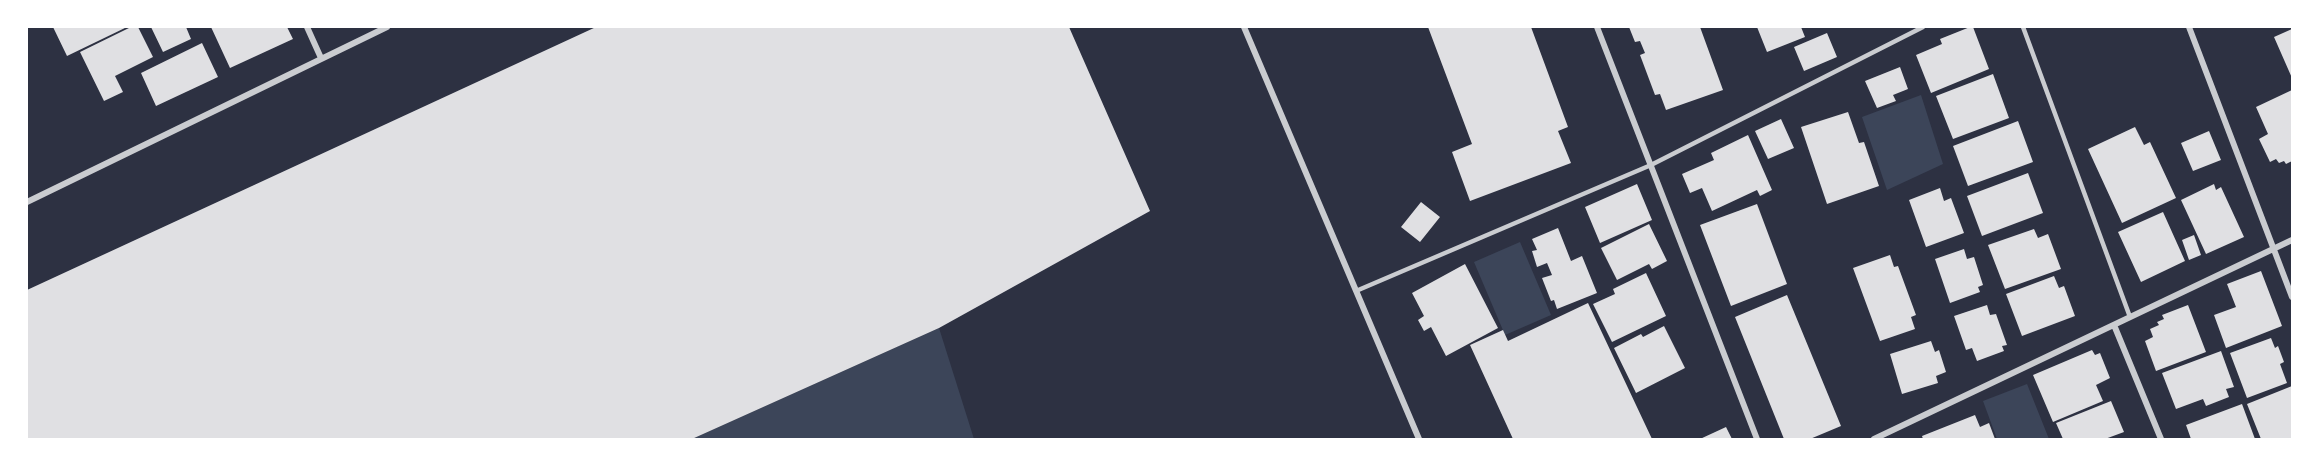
<!DOCTYPE html>
<style>
body{margin:0}
#map{position:relative;width:2319px;height:466px;overflow:hidden;background:#2d3142;font-family:Manrope,sans-serif}
canvas{display:block}
.frame{position:absolute;inset:0;border:28px solid #fff;pointer-events:none}
</style>
<div id="map">
<canvas width="2319" height="466"></canvas>
<div class="frame"></div>
</div>
<script>
const g = document.querySelector('canvas').getContext('2d');
g.lineJoin = 'round';
function fill(path, color) { g.fillStyle = color; g.fill(path, 'evenodd'); }
const toPath = rows => new Path2D(rows.map(r => 'M' + r).join(''));
function strokePath(path, color, width, dash) { g.strokeStyle = color; g.lineWidth = width; g.lineCap = dash ? 'butt' : 'round'; g.setLineDash(dash || []); g.stroke(path); }
fill(toPath([
 [1921,95,1943,164,1887,190,1862,117],
 [1520,242,1551,315,1505,335,1474,262],
 [939,328,974,439,692,439],
 [2027,384,2049,439,1997,439,1983,401]
]), '#3c4559');
fill(toPath([
 [53,27,127,27,67,56],
 [131,27,138,27,153,57,115,76,123,92,104,101,80,52],
 [151,27,186,27,191,39,163,52],
 [211,27,287,27,293,39,230,68],
 [596,27,1069,27,1150,211,939,328,692,439,27,439,27,290],
 [1428,27,1531,27,1568,127,1558,131,1571,163,1470,201,1452,152,1472,144],
 [1629,27,1700,27,1723,90,1666,110,1660,94,1655,95,1640,55,1645,53,1640,41,1635,42],
 [1757,27,1801,27,1805,37,1767,52],
 [1970,27,1973,27,1989,69,1931,93,1916,55,1942,44,1940,39],
 [2292,29,2292,78,2274,37],
 [1827,33,1837,57,1804,71,1794,47],
 [202,43,218,77,156,106,141,73],
 [1900,67,1908,89,1893,95,1896,101,1877,108,1865,81],
 [1993,74,2009,118,1953,139,1936,96],
 [2292,90,2292,161,2286,164,2284,161,2279,163,2276,159,2270,162,2259,139,2268,134,2256,107],
 [1848,112,1859,143,1864,142,1879,186,1827,204,1801,127],
 [1781,119,1794,148,1768,159,1755,131],
 [2018,121,2033,162,1968,186,1953,146],
 [2135,127,2144,145,2150,142,2176,198,2122,223,2088,149],
 [2209,131,2221,160,2193,171,2181,143],
 [1748,135,1772,190,1760,196,1757,190,1712,211,1702,188,1690,193,1682,174,1714,160,1711,153],
 [2028,173,2043,213,1982,236,1967,196],
 [1637,184,1652,220,1600,243,1585,207],
 [2214,184,2216,190,2221,187,2244,237,2206,254,2181,200],
 [1940,188,1944,201,1951,198,1964,233,1926,247,1909,200],
 [1421,202,1440,217,1420,242,1401,227],
 [1757,204,1787,284,1731,306,1700,225],
 [2163,212,2185,261,2141,282,2118,232],
 [1649,224,1667,261,1652,269,1649,264,1617,280,1601,248],
 [1558,228,1571,261,1582,256,1597,293,1557,309,1554,300,1551,301,1542,278,1552,275,1547,263,1537,267,1532,251,1537,250,1532,239],
 [2034,229,2038,238,2048,234,2061,269,2005,289,1988,245],
 [2194,235,2201,255,2189,260,2182,240],
 [1964,249,1967,259,1974,257,1983,285,1978,287,1980,292,1950,303,1935,259],
 [1890,255,1894,267,1898,266,1916,315,1911,317,1915,329,1880,341,1853,268],
 [1465,264,1498,328,1446,356,1431,327,1424,331,1418,320,1424,316,1412,293],
 [2261,271,2282,326,2226,348,2214,315,2236,307,2227,284],
 [1646,273,1666,316,1612,342,1593,304,1615,294,1613,289],
 [2054,276,2059,288,2064,286,2075,316,2022,336,2006,294],
 [1787,295,1841,426,1810,439,1784,439,1735,317],
 [1588,303,1652,439,1513,439,1470,345,1503,330,1508,341],
 [1987,305,1990,315,1996,314,2007,345,2002,346,2004,351,1977,361,1972,348,1966,350,1954,316],
 [2188,305,2206,352,2156,371,2145,341,2153,337,2150,329,2159,325,2157,322,2164,319,2162,315],
 [1664,326,1685,368,1636,393,1614,348,1641,334,1643,337],
 [2271,338,2275,348,2278,346,2284,362,2280,364,2287,383,2247,398,2230,353],
 [1931,341,1935,352,1939,350,1946,372,1936,376,1938,383,1902,394,1890,354],
 [2092,350,2095,355,2100,353,2110,378,2096,385,2103,401,2053,422,2033,375],
 [2221,351,2234,387,2226,389,2229,397,2206,406,2203,399,2176,409,2162,373],
 [2292,386,2292,439,2261,439,2247,404],
 [2111,401,2124,432,2105,439,2063,439,2056,423],
 [2242,404,2255,439,2191,439,2186,425],
 [1975,415,1980,427,1989,423,1995,439,1923,439,1922,436],
 [1726,427,1732,439,1700,439]
]), '#e0e0e3');
strokePath(toPath([
 [2023,27,2130,317],
 [1356,291,1651,165,1923,27]
]), '#caccd0', 4.5);
strokePath(toPath([
 [307,27,321,58],
 [1244,27,1419,439],
 [1597,27,1757,439],
 [2189,27,2292,297],
 [27,202,387,27],
 [2114,325,2161,439],
 [1874,439,2292,240]
]), '#caccd0', 6);
</script>
